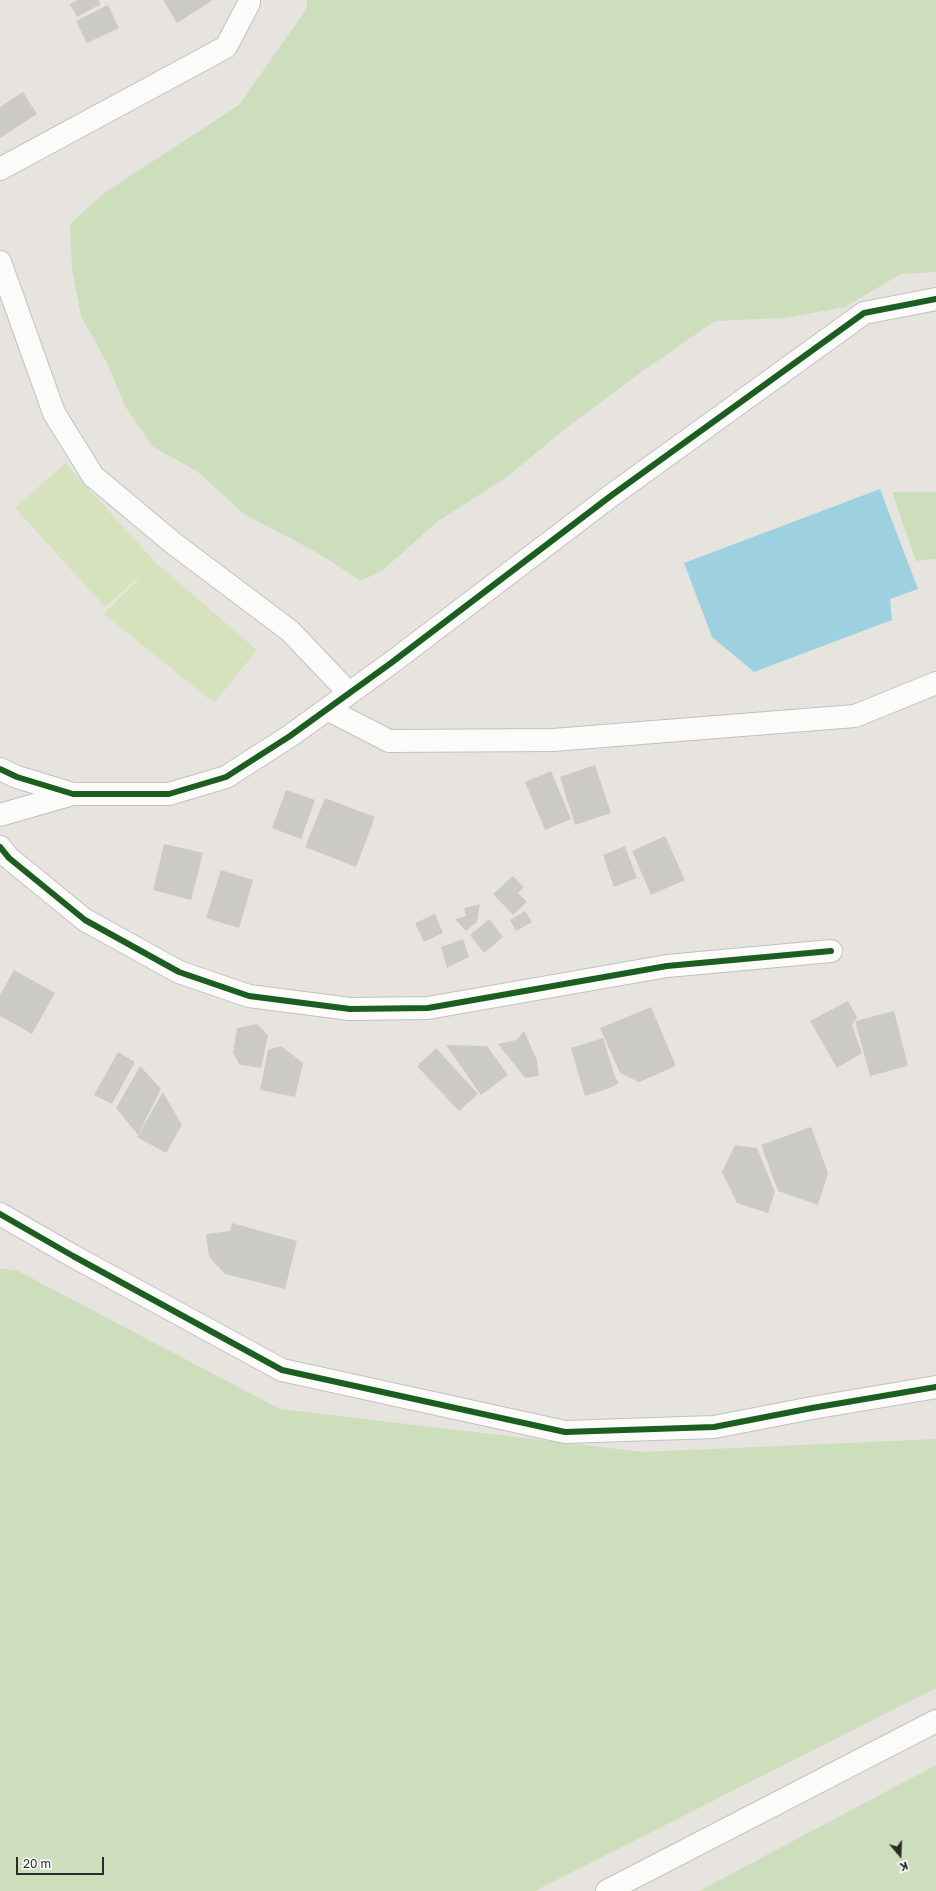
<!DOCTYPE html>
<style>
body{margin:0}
#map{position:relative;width:936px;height:1891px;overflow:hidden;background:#e7e4e0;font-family:"Golos Text",sans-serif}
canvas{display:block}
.north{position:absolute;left:880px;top:1835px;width:40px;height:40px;-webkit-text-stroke:3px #fff;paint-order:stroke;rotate:161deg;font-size:11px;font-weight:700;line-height:16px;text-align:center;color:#2a2a2a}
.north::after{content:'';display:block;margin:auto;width:14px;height:18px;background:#2a2a2a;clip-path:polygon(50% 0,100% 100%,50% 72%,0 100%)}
.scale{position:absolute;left:16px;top:1857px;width:88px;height:18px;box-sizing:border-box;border:2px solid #2a2a2a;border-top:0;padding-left:5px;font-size:12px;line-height:14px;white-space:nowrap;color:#2a2a2a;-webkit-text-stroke:3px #fff;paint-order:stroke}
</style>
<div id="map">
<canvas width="936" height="1891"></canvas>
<div class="north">K</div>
<div class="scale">20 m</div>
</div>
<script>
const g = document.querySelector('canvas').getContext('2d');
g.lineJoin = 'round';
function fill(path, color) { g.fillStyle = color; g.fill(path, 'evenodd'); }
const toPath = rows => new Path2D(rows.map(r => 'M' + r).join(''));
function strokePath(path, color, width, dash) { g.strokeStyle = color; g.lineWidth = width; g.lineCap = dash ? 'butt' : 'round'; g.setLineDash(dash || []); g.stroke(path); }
fill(toPath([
 [307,0,936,0,936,272,901,274,845,307,785,318,715,321,640,373,570,425,507,477,437,522,383,570,361,581,316,552,244,514,198,472,152,446,125,406,107,363,81,316,72,269,70,224,104,193,239,105,307,8],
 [892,492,936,492,936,559,916,561],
 [0,1268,18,1271,280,1409,643,1452,936,1439,936,1688,535,1891,0,1891],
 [936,1765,936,1891,699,1891]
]), '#cddebd');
fill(toPath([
 [65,463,155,562,257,650,214,703,104,614,148,569,105,607,15,508]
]), '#d5e2bc');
fill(toPath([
 [880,489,918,589,890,599,892,620,754,672,712,637,684,563]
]), '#9dd1df');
fill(toPath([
 [78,0,98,0,101,4,77,17,70,4],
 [163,0,213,0,177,23],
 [108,5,119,28,87,43,76,21],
 [23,92,37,114,0,138,0,107],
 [595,765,611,813,575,825,560,777],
 [551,771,571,819,545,830,525,782],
 [286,790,315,800,301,839,272,828],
 [325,798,375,817,356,867,305,847],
 [665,836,685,880,651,895,632,851],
 [164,844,203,853,191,900,153,890],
 [625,846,637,878,614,887,603,855],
 [221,870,253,880,239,928,206,918],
 [513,876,524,887,518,893,527,902,513,915,493,894],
 [480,904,477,922,466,931,455,919,466,916,464,908],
 [525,911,532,922,516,931,510,920],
 [435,914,443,933,424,942,415,923],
 [489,919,503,937,484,953,470,935],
 [463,939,469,957,447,968,441,947],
 [14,970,55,993,32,1034,0,1016,0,995],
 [848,1001,857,1017,852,1025,862,1053,837,1068,810,1021],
 [651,1007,676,1066,639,1082,620,1073,600,1028],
 [894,1011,908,1066,870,1076,855,1021],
 [257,1024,268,1035,261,1068,240,1065,233,1053,237,1028],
 [524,1031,537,1060,539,1076,525,1078,498,1044,516,1040],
 [603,1038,615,1077,619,1083,610,1088,585,1096,571,1048],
 [446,1045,487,1046,508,1075,481,1095],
 [281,1046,303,1063,295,1097,260,1090,268,1050],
 [436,1048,478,1094,459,1111,417,1066],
 [118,1052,135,1062,112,1104,94,1095],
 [140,1066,161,1089,138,1135,116,1108],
 [163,1092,182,1125,166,1153,137,1137],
 [811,1127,828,1173,818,1205,778,1191,761,1145],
 [735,1145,757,1148,775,1192,768,1213,737,1203,722,1172],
 [232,1223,297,1241,285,1289,225,1274,209,1257,206,1234,230,1231]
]), '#cccac7');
const street = toPath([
 [0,169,226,47,249,3,249,0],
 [0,262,54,413,93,476,173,543,290,631,349,693],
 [327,709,389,741,553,740,855,716,936,683],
 [0,769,17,777,73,794,169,794,226,777,290,736,391,663,612,495,864,313,936,299],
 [0,815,73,794],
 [0,847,9,858,85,920,179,972,249,996,350,1009,428,1008,667,966,831,951]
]);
const secondary = toPath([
 [0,1214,73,1256,282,1370,565,1432,714,1427,812,1408,936,1387],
 [607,1891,936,1721]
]);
strokePath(street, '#c2c1c1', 24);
strokePath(secondary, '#c2c1c1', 24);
strokePath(street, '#fbfbfa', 22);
strokePath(secondary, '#fbfbfa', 22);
strokePath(toPath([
 [0,769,17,777,73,794,169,794,226,777,290,736,391,663,612,495,864,313,936,299],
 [0,847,9,858,85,920,179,972,249,996,350,1009,428,1008,667,966,831,951],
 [0,1214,73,1256,282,1370,565,1432,714,1427,812,1408,936,1387]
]), '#1b5e20', 6);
</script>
